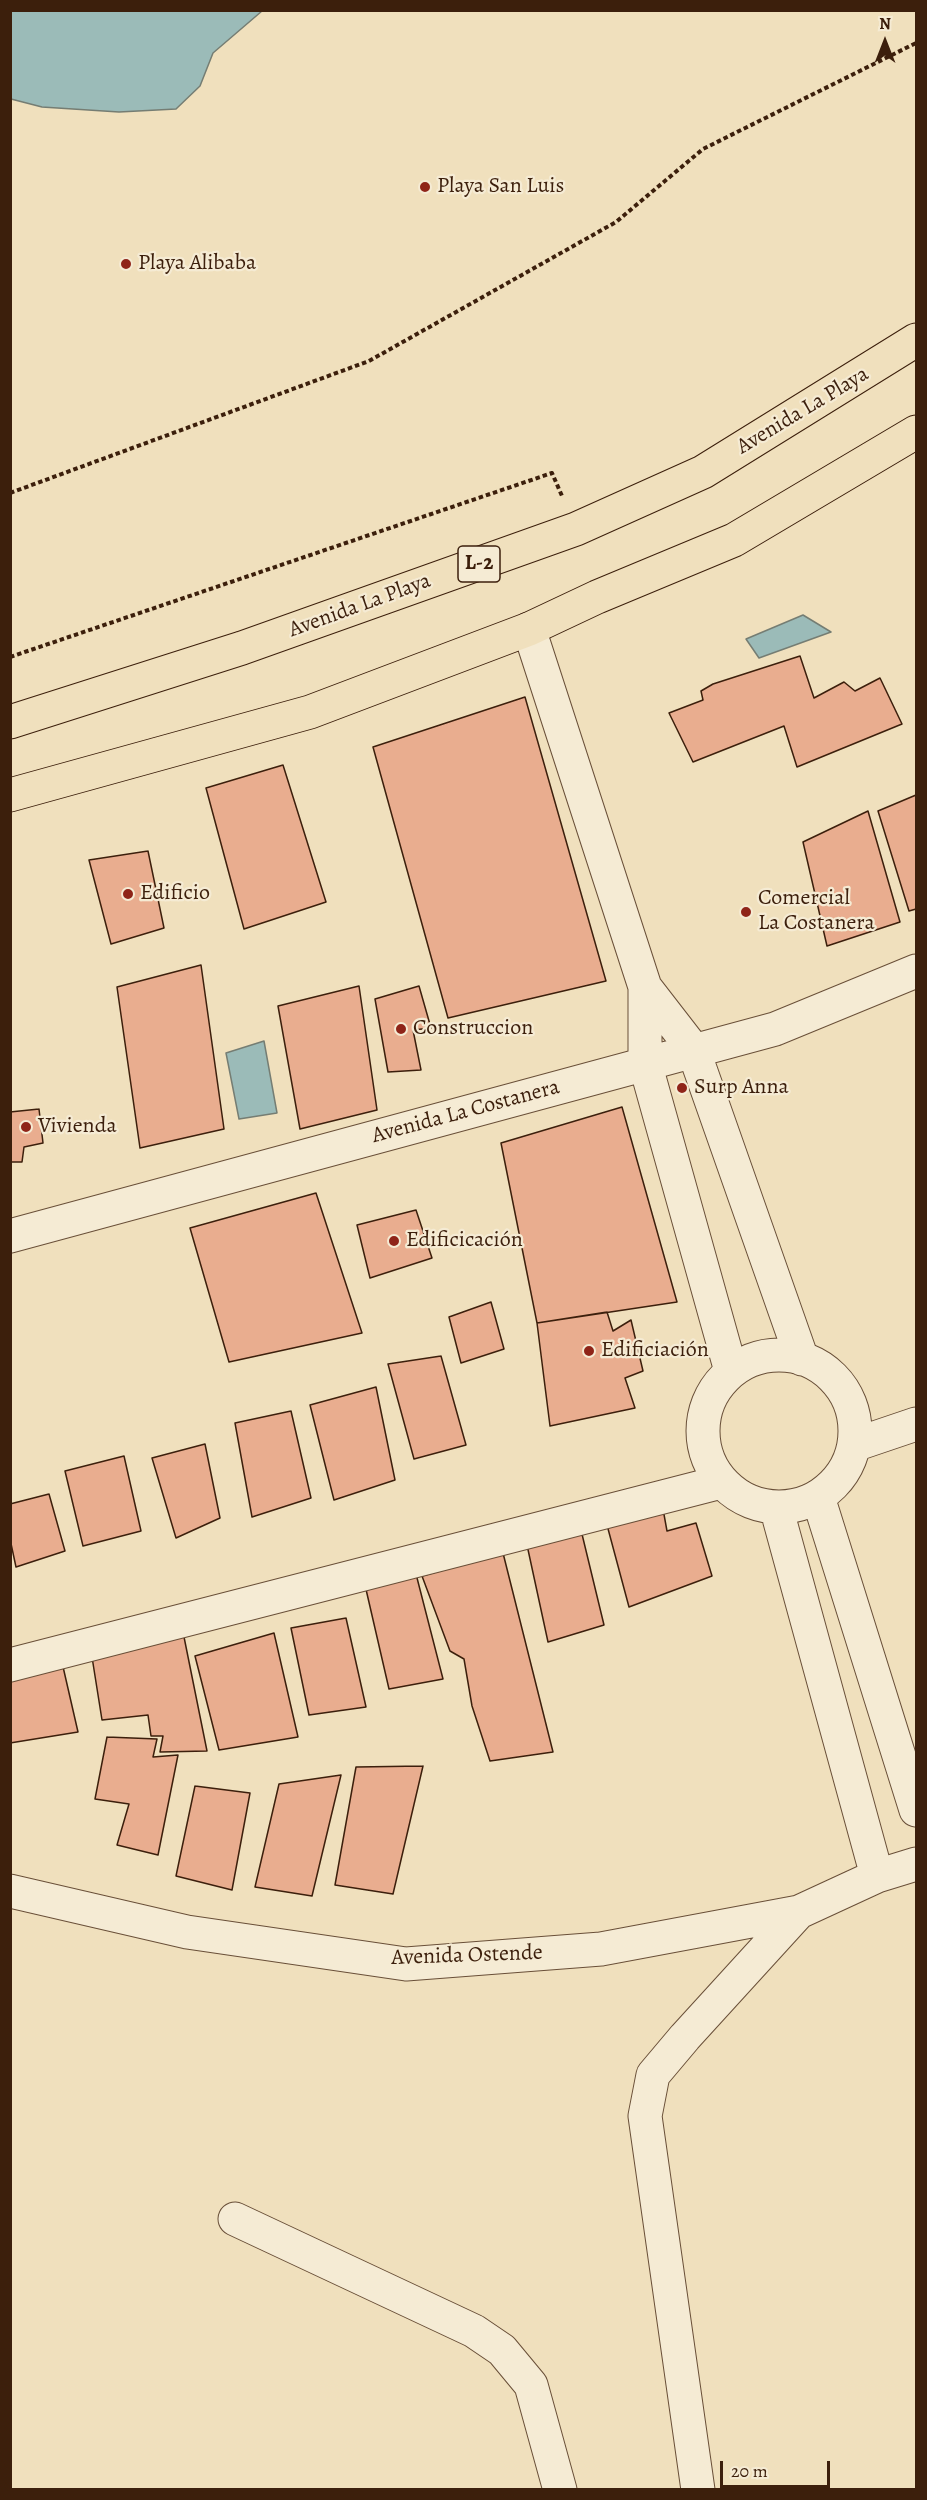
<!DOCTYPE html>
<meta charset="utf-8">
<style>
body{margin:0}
#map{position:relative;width:927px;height:2500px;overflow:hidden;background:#f0e0bd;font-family:Alegreya,serif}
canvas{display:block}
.frame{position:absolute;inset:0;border:12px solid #3c1f0c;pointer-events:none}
.north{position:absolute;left:855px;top:12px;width:60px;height:60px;-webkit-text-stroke:4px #f5ebd4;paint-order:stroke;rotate:0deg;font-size:16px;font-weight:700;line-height:24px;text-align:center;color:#3c1f0c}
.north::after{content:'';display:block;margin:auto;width:21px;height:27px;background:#3c1f0c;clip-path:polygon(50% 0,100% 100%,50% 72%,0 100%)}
.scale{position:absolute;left:720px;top:2461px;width:110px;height:27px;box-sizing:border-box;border:3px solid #3c1f0c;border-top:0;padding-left:8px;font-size:18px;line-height:21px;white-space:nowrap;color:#3c1f0c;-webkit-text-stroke:4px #f5ebd4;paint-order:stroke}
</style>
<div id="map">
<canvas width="927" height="2500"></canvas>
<div class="frame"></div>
<div class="north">N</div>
<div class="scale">20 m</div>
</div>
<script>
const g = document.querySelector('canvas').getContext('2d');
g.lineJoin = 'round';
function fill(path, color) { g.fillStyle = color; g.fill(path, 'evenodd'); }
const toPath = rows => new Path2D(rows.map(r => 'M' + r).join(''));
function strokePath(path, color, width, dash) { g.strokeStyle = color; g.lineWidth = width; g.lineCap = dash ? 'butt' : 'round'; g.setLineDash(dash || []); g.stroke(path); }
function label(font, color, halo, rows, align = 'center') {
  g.font = font + ' Alegreya,serif'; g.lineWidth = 4.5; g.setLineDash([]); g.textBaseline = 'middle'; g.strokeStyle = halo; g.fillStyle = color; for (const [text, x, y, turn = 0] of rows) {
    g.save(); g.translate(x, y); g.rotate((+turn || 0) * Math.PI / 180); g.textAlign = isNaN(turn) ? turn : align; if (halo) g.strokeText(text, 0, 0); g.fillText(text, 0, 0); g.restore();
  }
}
const water = toPath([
 [10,11,11,10,262,11,213,53,200,86,176,109,119,112,42,107,11,99,10,11],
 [803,615,831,632,759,658,746,639,803,615],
 [264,1041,277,1113,239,1119,226,1053,264,1041]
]);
fill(water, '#9bbbb8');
strokePath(water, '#757d73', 1.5);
const building = toPath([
 [800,656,814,698,844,682,855,691,880,678,902,724,797,767,784,726,693,762,669,713,703,700,701,691,713,684,800,656],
 [525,697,606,981,448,1018,373,747,525,697],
 [283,765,326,902,244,929,206,788,283,765],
 [916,795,916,909,909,911,878,811,916,795],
 [868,811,900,922,827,946,803,842,868,811],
 [148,851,164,928,111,944,89,860,148,851],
 [201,965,224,1129,140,1148,117,987,201,965],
 [359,986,377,1110,300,1129,278,1006,359,986],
 [419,986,431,1028,413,1030,421,1070,388,1072,375,999,419,986],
 [622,1107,677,1302,537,1323,501,1143,622,1107],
 [39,1109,43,1143,24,1147,22,1162,10,1162,10,1112,39,1109],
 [316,1193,362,1333,229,1362,190,1228,316,1193],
 [416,1210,432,1258,370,1278,357,1225,416,1210],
 [491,1302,504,1349,461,1363,449,1317,491,1302],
 [607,1312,613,1331,631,1320,643,1371,625,1378,635,1408,550,1426,537,1323,607,1312],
 [441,1356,466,1445,414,1459,388,1364,441,1356],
 [376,1387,395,1480,334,1500,310,1405,376,1387],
 [291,1411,311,1498,252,1517,235,1423,291,1411],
 [205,1444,220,1518,176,1538,152,1458,205,1444],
 [124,1456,141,1531,83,1546,65,1471,124,1456],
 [49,1494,65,1551,16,1567,10,1539,10,1504,49,1494],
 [663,1509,667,1531,696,1523,712,1576,629,1607,607,1525,663,1509],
 [581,1530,604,1625,548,1642,527,1545,581,1530],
 [503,1553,553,1752,490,1761,472,1706,464,1659,450,1651,422,1576,503,1553],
 [416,1574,443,1679,389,1689,365,1585,416,1574],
 [346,1618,366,1707,309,1715,291,1628,346,1618],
 [183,1632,207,1751,160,1752,163,1736,151,1736,148,1715,102,1720,92,1657,183,1632],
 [274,1633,298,1737,219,1750,195,1656,274,1633],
 [61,1658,78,1732,10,1743,10,1672,61,1658],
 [107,1737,157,1739,153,1757,178,1755,158,1855,117,1845,129,1804,95,1799,107,1737],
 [423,1766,393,1894,335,1885,356,1767,423,1766],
 [341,1775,312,1896,255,1887,279,1784,341,1775],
 [195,1786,250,1793,232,1890,176,1876,195,1786]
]);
fill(building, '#e9ad8f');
strokePath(building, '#3c1f0c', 1.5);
const minor = toPath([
 [529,629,645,987,645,1063,731,1371],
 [645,987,693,1049,802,1359],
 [10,1236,775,1029,916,971],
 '703 1431a76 76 0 1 1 152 0a76 76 0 1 1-152 0Z',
 [854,1445,916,1424],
 [818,1497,916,1810],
 [776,1507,877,1876],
 [10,1665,721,1482],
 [10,1891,187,1932,406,1964,601,1949,799,1912,877,1876,916,1864],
 [235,2219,474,2331,502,2350,531,2385,560,2490],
 [698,2490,645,2116,653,2075,685,2037,799,1912]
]);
const primary = toPath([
 [10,722,242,648,576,529,703,472,916,340],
 [10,795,310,712,529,629,597,597,734,540,916,432]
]);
strokePath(minor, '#694f38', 35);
strokePath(primary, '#3c1f0c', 35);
strokePath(toPath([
 [10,493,369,361,616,222,703,149,916,43],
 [10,657,552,473,562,496]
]), '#3c1f0c', 4, [4.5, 3]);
strokePath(minor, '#f5ebd4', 33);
strokePath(primary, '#f0e0bd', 33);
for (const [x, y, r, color] of [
 [425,187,6,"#8f2418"],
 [126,264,6,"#8f2418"],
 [128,894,6,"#8f2418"],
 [746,912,6,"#8f2418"],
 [401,1029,6,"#8f2418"],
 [682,1088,6,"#8f2418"],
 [26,1127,6,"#8f2418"],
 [394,1241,6,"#8f2418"],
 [589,1351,6,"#8f2418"]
]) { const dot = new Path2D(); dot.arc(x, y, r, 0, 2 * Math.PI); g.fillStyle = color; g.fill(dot); strokePath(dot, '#f5ebd4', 2); }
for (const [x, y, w] of [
 [479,564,42]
]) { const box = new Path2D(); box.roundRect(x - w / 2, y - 18, w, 36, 4.5); g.fillStyle = '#f5ebd4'; g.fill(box); strokePath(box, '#3c1f0c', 1.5); }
label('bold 21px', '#3c1f0c', null, [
 ["L-2",479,564]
]);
label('22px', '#3c1f0c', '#f5ebd4', [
 ["Playa San Luis",437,187],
 ["Playa Alibaba",138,264],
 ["Edificio",140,894],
 ["Comercial",758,899],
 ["La Costanera",758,924],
 ["Construccion",413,1029],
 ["Surp Anna",694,1088],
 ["Vivienda",38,1127],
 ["Edificicación",406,1241],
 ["Edificiación",601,1351]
], 'left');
label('22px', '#3c1f0c', '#f5ebd4', [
 ["Avenida La Playa",803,411,-31],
 ["Avenida La Playa",360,606,-20],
 ["Avenida La Costanera",466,1112,-15],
 ["Avenida Ostende",467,1956,-2]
]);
</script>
